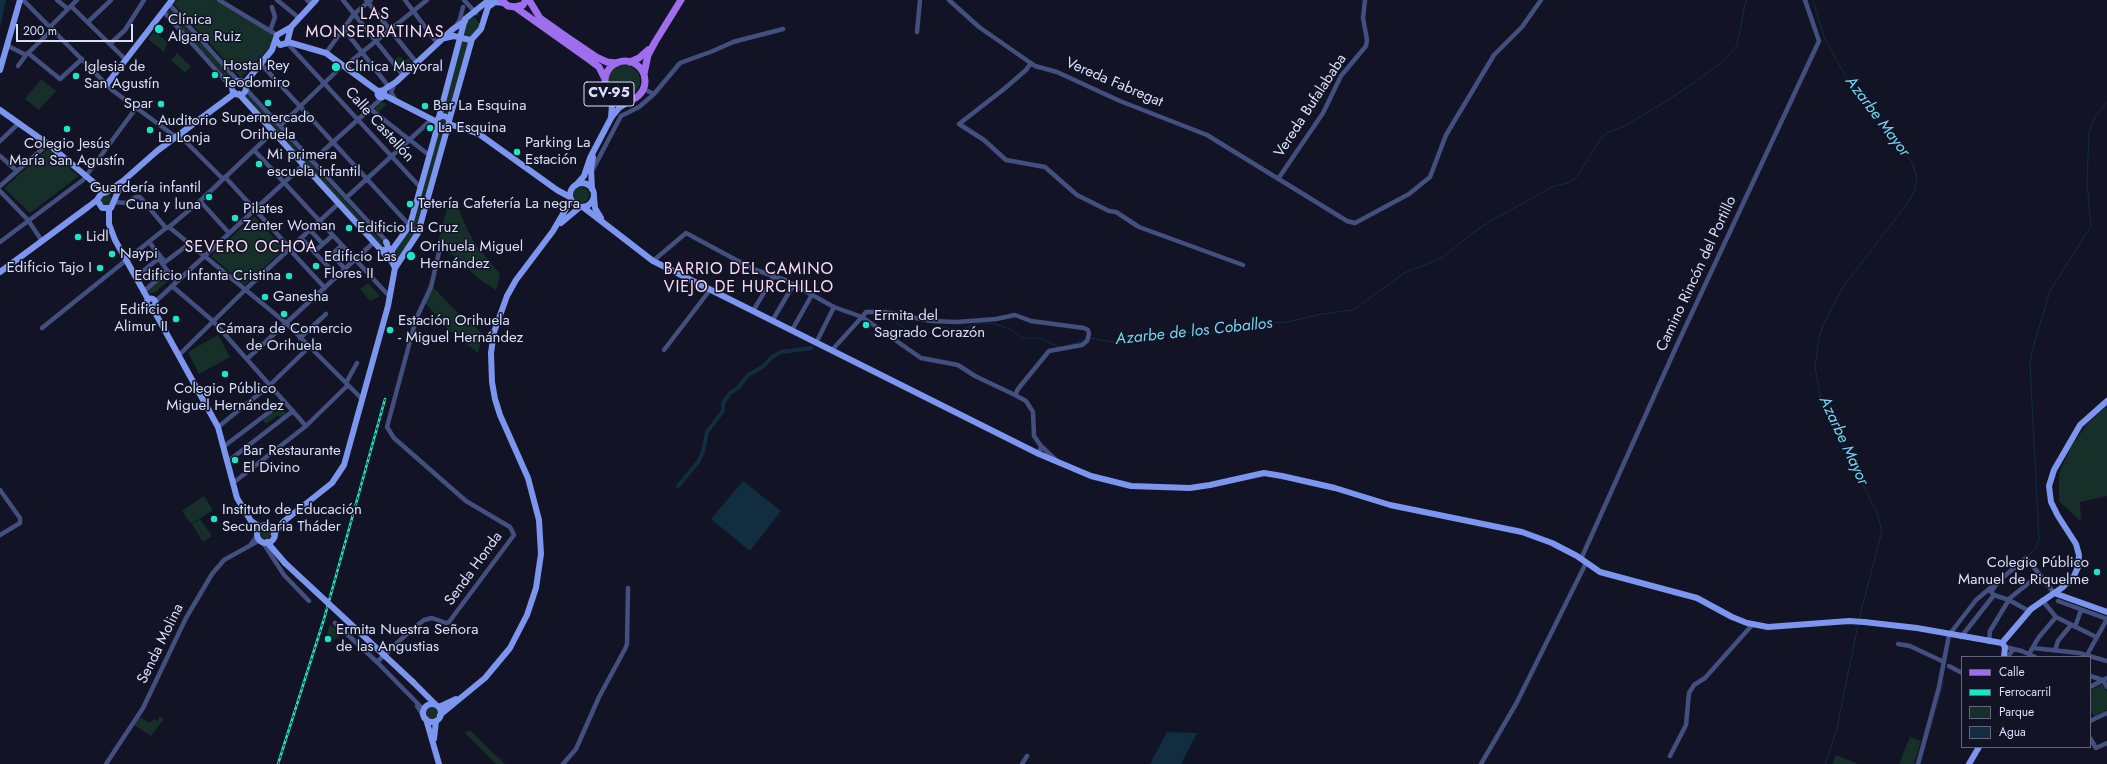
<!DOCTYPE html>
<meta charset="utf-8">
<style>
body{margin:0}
#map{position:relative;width:2107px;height:764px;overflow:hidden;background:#121425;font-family:Jost,sans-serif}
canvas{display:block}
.legend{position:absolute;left:1961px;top:656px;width:130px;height:92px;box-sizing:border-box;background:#121425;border:1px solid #62657b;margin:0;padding:5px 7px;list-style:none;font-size:12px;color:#dbdffb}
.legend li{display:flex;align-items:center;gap:8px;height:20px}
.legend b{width:20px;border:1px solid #62657b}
.scale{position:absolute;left:16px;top:24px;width:117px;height:18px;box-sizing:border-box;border:2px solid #dbdffb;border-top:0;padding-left:5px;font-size:12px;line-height:14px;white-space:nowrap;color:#dbdffb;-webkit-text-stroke:3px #121425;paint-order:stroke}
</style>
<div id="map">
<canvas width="2107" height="764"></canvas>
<ul class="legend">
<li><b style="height:5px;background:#9f6eef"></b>Calle</li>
<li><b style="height:5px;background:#1ce6c8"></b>Ferrocarril</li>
<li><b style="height:11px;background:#162f28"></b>Parque</li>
<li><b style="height:11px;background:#102e40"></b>Agua</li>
</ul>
<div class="scale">200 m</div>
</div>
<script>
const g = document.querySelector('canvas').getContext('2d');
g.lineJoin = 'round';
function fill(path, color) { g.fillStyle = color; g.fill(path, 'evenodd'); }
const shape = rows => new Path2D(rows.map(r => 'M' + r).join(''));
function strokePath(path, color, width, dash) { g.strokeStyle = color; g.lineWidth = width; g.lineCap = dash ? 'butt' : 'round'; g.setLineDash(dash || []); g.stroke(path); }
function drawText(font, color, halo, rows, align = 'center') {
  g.font = font + ' Jost,sans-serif'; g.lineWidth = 3; g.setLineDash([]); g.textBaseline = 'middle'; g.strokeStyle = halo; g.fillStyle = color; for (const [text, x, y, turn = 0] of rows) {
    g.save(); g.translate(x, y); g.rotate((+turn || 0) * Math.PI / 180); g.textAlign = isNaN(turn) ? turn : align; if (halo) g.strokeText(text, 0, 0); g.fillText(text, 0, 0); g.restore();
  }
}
fill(shape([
 [177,0,214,0,272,34,274,43,241,78,174,4],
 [170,9,233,79,230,81,195,44,167,12],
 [475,17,481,26,472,36,417,229,400,260,391,255,408,232,467,19],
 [154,31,167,42,164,52,148,39],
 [177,53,191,66,185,73,171,60],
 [399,56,405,60,408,58,411,61,401,69,394,60],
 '608 81a16 16 0 1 1 32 0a16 16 0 1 1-32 0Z',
 [41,79,56,91,39,110,25,99],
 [246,92,385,245,386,247,383,250,243,96],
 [382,102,387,104,379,112,374,109],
 [48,149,79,176,30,213,4,188],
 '573 195a8 8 0 1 1 16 0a8 8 0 1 1-16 0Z',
 '100.5 200a5.5 5.5 0 1 1 11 0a5.5 5.5 0 1 1-11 0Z',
 [450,197,456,203,468,231,475,244,500,274,496,290,479,279,438,242],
 [254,216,284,249,245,285,211,256],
 [167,273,171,278,156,292,149,294,148,290],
 [368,283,380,296,370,301,360,289],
 [429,283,459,314,460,313,483,334,478,353,449,330,424,302],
 [218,335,230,357,199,374,188,352],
 [2107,406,2107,496,2080,502,2081,522,2059,501,2059,473,2071,447,2087,424],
 [280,407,287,413,281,418,278,415,266,424,263,420],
 [204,496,213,510,191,524,182,511],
 [200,519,212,536,203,542,192,524],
 '261 534a5 5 0 1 1 10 0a5 5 0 1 1-10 0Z',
 [330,624,341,634,335,640,327,633],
 [2102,684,2107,692,2107,710,2095,716,2090,712,2090,691],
 '426.5 713a5.5 5.5 0 1 1 11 0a5.5 5.5 0 1 1-11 0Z',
 [160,716,164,719,151,736,134,725,140,717,150,723,154,719,157,721],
 [470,730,505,764,496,764,465,733],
 [1910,737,1921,741,1914,764,1899,764],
 [1836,755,1858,764,1832,764]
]), '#162f28');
fill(shape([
 [0,0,6,0,0,27],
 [258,51,260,54,242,73,240,70],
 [743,481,781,511,750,551,711,519],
 [1167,732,1197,733,1181,764,1150,764]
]), '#102e40');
strokePath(shape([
 [1813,0,1824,37,1847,79,1912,162,1917,177,1915,190,1906,205,1843,287,1823,325,1819,337,1815,367,1821,400,1877,513,1882,531,1859,619],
 [887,315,905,329,922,333,931,333,942,327,962,330,978,323,991,323,1010,329,1022,338,1039,338,1059,347],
 [1090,338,1119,343,1135,337,1152,337,1175,332,1217,333,1229,327,1287,322,1322,314,1353,310,1406,272,1442,258,1470,235,1489,222,1554,186,1568,183,1576,178,1601,138,1607,133,1625,126,1676,95,1724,61,1737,45,1746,0],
 [1068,345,1084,340],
 [2028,556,2036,548,2039,539,2030,363,2032,351,2050,291,2091,226,2087,184,2089,132,2095,117,2107,102],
 [1825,764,1837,728,1858,625],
 [1920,764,1944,681]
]), '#102e40', 1);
strokePath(shape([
 [678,486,698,462,703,452,707,432,723,411,723,403,730,393,738,388,748,375,764,366,772,357,781,352,811,348]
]), '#102e40', 4);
strokePath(shape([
 [23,0,112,90,176,137],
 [57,0,68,9,77,0],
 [219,0,277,35],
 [277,0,299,18],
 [307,0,312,4],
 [343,0,403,75],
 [366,0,416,62],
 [405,0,437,43],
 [464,0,476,13],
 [949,0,979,27,1035,66,1057,72,1120,101,1207,135,1347,221,1355,223,1409,194,1430,177,1446,135,1494,55,1522,27,1541,0],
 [169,4,238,81],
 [71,6,126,60],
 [163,11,232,88],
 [88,22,111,0],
 [456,26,460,19,463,7],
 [50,27,68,9],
 [343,28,389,87],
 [270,31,275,17,272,7],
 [917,32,920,0],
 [287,43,420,187],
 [110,44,125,30,144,0],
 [8,46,26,55],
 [28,53,60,79,82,59],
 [326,53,354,14,371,0],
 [1031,63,1026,70,1004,89,959,124,984,140,1006,160,1045,167,1077,195,1109,211,1116,212,1139,227,1243,265],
 [261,64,413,229,417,235],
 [18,66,26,55,53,29],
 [345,66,427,0],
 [245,88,388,243],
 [643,89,654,94],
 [395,99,391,92,395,83],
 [369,108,429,155],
 [280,126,343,65],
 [181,137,223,179],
 [0,141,19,123],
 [254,150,390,297],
 [0,156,17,171],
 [312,161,382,98],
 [592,171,621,116,639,107,654,94,680,63,713,51,733,42,783,29],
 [225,177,290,248],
 [1278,179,1323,113,1341,76,1366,46,1367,40,1363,18,1365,0],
 [0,186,48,144],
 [0,191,28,220,42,241],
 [346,198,432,119],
 [200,201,229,233],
 [114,202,126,203,136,197,140,197,166,228,169,227,286,323,362,399],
 [169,227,200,201,273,132],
 [310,230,323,244],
 [301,238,337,276],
 [0,242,83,180,136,108],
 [149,242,165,262,189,244],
 [289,249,325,288],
 [314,252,332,236],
 [332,254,345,269],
 [159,259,174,280],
 [653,261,686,233,753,269,785,280,834,307,862,317,921,358,958,365,975,376,1015,395,1018,389,1049,351,1082,345,1087,341,1089,334,1088,330,1084,328,1031,321,1015,315,996,319,957,322,931,321,885,312,866,312,862,317,832,350],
 [324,262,341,246],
 [135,277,161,257],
 [172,286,213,321,306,426],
 [143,292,167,271],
 [155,302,303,165],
 [753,311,774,276],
 [772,321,794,284],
 [42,328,166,228],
 [792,330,813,293],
 [300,338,326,314],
 [816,343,834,307],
 [664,350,710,290],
 [179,355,245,290,338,204],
 [247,359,373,243],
 [346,383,357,363],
 [1015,395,1026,401,1033,412,1034,436,1041,446,1039,454],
 [218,427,270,385,309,347],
 [1041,446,1057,461],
 [223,447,284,401],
 [227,462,293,411],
 [233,483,306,426,348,385],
 [0,490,20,518,20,523,0,535],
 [262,541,284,575,309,601],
 [251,544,257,536],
 [1581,559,1677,345,1819,41,1805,0],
 [2023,563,2029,561,2054,593],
 [1996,585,1991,592,1994,595,2009,600,2029,611],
 [2042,600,2056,617,2096,637],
 [2058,601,2107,619],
 [335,623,377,662,424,710],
 [2075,627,2081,610],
 [1961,637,1994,595],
 [1989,642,1990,631,2010,598,2040,574],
 [1898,644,1910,646,1944,662],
 [2005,647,2022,651,2035,657],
 [2033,648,2079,653,2107,661],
 [2055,650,2058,641,2071,625],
 [2029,654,2039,637,2056,617],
 [2087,655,2107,619],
 [2008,657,2013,649],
 [377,662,411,630,424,620,432,618,446,623,449,622,514,535,510,527,466,501,394,438,387,427,416,319,431,287,440,248],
 [1949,666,1962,673],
 [2090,676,2103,680],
 [2103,680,2107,687],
 [2090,687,2107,678],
 [417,706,424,717],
 [2090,721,2107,713],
 [2090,738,2096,748,2107,743],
 [1670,756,1686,725,1689,693,1694,685,1705,678,1753,624],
 [106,764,143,708,186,618,212,574,224,560,260,540],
 [563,764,576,749,599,697,625,649,627,644,628,588],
 [1022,764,1027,756],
 [1481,764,1516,704,1586,563],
 [1918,764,1939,687,1949,635,1976,600,2026,558]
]), '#424f7f', 4.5);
strokePath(shape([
 [445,38,454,36,470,40,472,39],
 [276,40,280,45,287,43,291,27],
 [288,42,326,53,379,92],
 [0,70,20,0],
 '232 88a7 7 0 1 1 14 0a7 7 0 1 1-14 0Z',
 [107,84,172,0],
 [244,84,272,50,277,35,291,27,316,0],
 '377.5 94a3.5 3.5 0 1 1 7 0a3.5 3.5 0 1 1-7 0Z',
 [382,91,396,82,453,29,465,21],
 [239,94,392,262,395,268],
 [609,94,612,105,611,118],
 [384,95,437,122],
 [0,110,48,144,105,192],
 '437 122a6 6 0 1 1 12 0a6 6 0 1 1-12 0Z',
 [439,117,465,19,489,0],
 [449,121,472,39,481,29,488,7,495,2,504,3],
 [449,124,479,134,557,190,570,197],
 '570 195a12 12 0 1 1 24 0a12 12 0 1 1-24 0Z',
 [576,185,584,176,590,158,611,118,619,108,631,100],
 [592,189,591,169,593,157],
 [594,197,595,208,601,218],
 [97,200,102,208,111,208,122,182],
 [583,207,653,261,1039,454,1091,476,1131,486,1190,488,1210,485,1264,473,1282,476,1335,488,1390,505,1522,532,1552,543,1577,556,1600,572,1697,598,1732,617,1747,623,1768,627,1849,621,1864,622,1917,628,2002,643],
 [109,209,109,224,115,240,148,299],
 [561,223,580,207],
 [380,250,386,250,388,247,386,242],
 [392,262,392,250,410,225,438,125],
 [0,272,88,207,97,200,101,194,107,192,123,181,157,151,235,93],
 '146.5 303a4.5 4.5 0 1 1 9 0a4.5 4.5 0 1 1-9 0Z',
 [152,307,218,427,237,498,251,521,260,527],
 '257 534a9 9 0 1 1 18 0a9 9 0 1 1-18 0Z',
 [274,534,283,522,332,483,344,465,388,306,395,268,418,233,448,126],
 [267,542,285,563],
 [2054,593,2107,612],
 [2002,643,2031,609,2063,587,2074,576,2078,567,2079,555,2076,544,2058,516,2051,502,2049,486,2054,470,2080,425,2107,401],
 [2002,643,2005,647,2004,657],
 [413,682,436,705],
 '423 713a9 9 0 1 1 18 0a9 9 0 1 1-18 0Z',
 [439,707,456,699],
 [440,715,485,678,510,648,527,615,536,588,541,554,539,520,528,478,500,415,495,399,492,382,491,353,494,332,507,296,516,280,553,231,571,200],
 [426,719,439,764],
 [434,739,436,721],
 [1969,764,1979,747]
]), '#7c96f0', 6);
strokePath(shape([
 [501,0,508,6,515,7,523,5,526,0],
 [529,0,540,18,564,35,596,57,607,62,617,63],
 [515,7,591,61,599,67,605,79],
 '605 81a20 20 0 1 1 40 0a20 20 0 1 1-40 0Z',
 [630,62,639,58,648,50],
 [644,74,648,55,655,42,681,0]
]), '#9f6eef', 7);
const rail = shape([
 [278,764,324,619,385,399]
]);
strokePath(rail, '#1ce6c8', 2.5);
strokePath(rail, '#121425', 1, [3]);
strokePath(shape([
 [285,563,413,682]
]), '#7c96f0', 6);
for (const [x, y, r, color] of [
 [159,29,5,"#1ce6c8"],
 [336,67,5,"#1ce6c8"],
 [215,75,4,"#1ce6c8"],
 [76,76,4,"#1ce6c8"],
 [268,103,4,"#1ce6c8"],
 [161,104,4,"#1ce6c8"],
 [425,106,4,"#1ce6c8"],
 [430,128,4,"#1ce6c8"],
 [67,129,4,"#1ce6c8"],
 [150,130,4,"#1ce6c8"],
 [517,152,4,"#1ce6c8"],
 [259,164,4,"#1ce6c8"],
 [209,197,4,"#1ce6c8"],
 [410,204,4,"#1ce6c8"],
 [235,218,4,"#1ce6c8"],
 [349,228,4,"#1ce6c8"],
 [78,237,4,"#1ce6c8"],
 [112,254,4,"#1ce6c8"],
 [411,256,5,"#1ce6c8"],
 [316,266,4,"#1ce6c8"],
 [100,268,4,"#1ce6c8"],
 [289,276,4,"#1ce6c8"],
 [265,297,4,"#1ce6c8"],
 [284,314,4,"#1ce6c8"],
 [176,319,4,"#1ce6c8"],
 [866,325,4,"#1ce6c8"],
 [390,330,4,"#1ce6c8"],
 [225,374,4,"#1ce6c8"],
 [235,460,4,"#1ce6c8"],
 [214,519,4,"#1ce6c8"],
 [2097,572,4,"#1ce6c8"],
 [328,639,4,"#1ce6c8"]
]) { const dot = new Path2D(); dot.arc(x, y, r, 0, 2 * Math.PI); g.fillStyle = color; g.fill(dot); strokePath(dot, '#121425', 1.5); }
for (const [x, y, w] of [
 [609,94,50]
]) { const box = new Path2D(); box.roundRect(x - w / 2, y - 12, w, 24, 3); g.fillStyle = '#121425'; g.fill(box); strokePath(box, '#dbdffb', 1); }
drawText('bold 14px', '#dbdffb', null, [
 ["CV-95",609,94]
]);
drawText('15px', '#dbdffb', '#121425', [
 ["Clínica",168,20],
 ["Algara Ruiz",168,37],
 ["Hostal Rey",223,66],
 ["Teodomiro",223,83],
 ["Iglesia de",84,67],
 ["San Agustín",84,84],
 ["Clínica Mayoral",345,67],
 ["Spar",153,104,"right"],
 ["Bar La Esquina",433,106],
 ["Supermercado",268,118,"center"],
 ["Orihuela",268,135,"center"],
 ["Auditorio",158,121],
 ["La Lonja",158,138],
 ["La Esquina",438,128],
 ["Parking La",525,143],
 ["Estación",525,160],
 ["Colegio Jesús",67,144,"center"],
 ["María San Agustín",67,161,"center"],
 ["Mi primera",267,155],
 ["escuela infantil",267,172],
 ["Guardería infantil",201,188,"right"],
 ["Cuna y luna",201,205,"right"],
 ["Tetería Cafetería La negra",418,204],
 ["Pilates",243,209],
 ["Zenter Woman",243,226],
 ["Edificio La Cruz",357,228],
 ["Lidl",86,237],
 ["Orihuela Miguel",420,247],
 ["Hernández",420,264],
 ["Naypi",120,254],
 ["Edificio Las",324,257],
 ["Flores II",324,274],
 ["Edificio Tajo I",92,268,"right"],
 ["Edificio Infanta Cristina",281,276,"right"],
 ["Ganesha",273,297],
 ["Edificio",168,310,"right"],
 ["Alimur II",168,327,"right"],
 ["Ermita del",874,316],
 ["Sagrado Corazón",874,333],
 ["Estación Orihuela",398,321],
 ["- Miguel Hernández",398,338],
 ["Cámara de Comercio",284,329,"center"],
 ["de Orihuela",284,346,"center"],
 ["Colegio Público",225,389,"center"],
 ["Miguel Hernández",225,406,"center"],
 ["Bar Restaurante",243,451],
 ["El Divino",243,468],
 ["Instituto de Educación",222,510],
 ["Secundaria Tháder",222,527],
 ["Colegio Público",2089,563,"right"],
 ["Manuel de Riquelme",2089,580,"right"],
 ["Ermita Nuestra Señora",336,630],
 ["de las Angustias",336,647]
], 'left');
drawText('15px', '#dbdffb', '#121425', [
 ["Vereda Fabregat",1114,83,23],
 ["Vereda Bufalababa",1311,106,-57],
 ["Calle Castellón",379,125,48],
 ["Camino Rincón del Portillo",1697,274,-65],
 ["Senda Honda",474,569,-54],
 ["Senda Molina",161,644,-64]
]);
g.letterSpacing = '1px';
drawText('16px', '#fbdcf8', '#121425', [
 ["LAS",375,15],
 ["MONSERRATINAS",375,33],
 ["SEVERO OCHOA",251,248],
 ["BARRIO DEL CAMINO",749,270],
 ["VIEJO DE HURCHILLO",749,288]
]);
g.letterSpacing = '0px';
drawText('italic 16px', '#74d5f0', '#121425', [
 ["Azarbe Mayor",1877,117,53],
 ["Azarbe de los Coballos",1194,332,-6],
 ["Azarbe Mayor",1843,441,65]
]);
</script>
